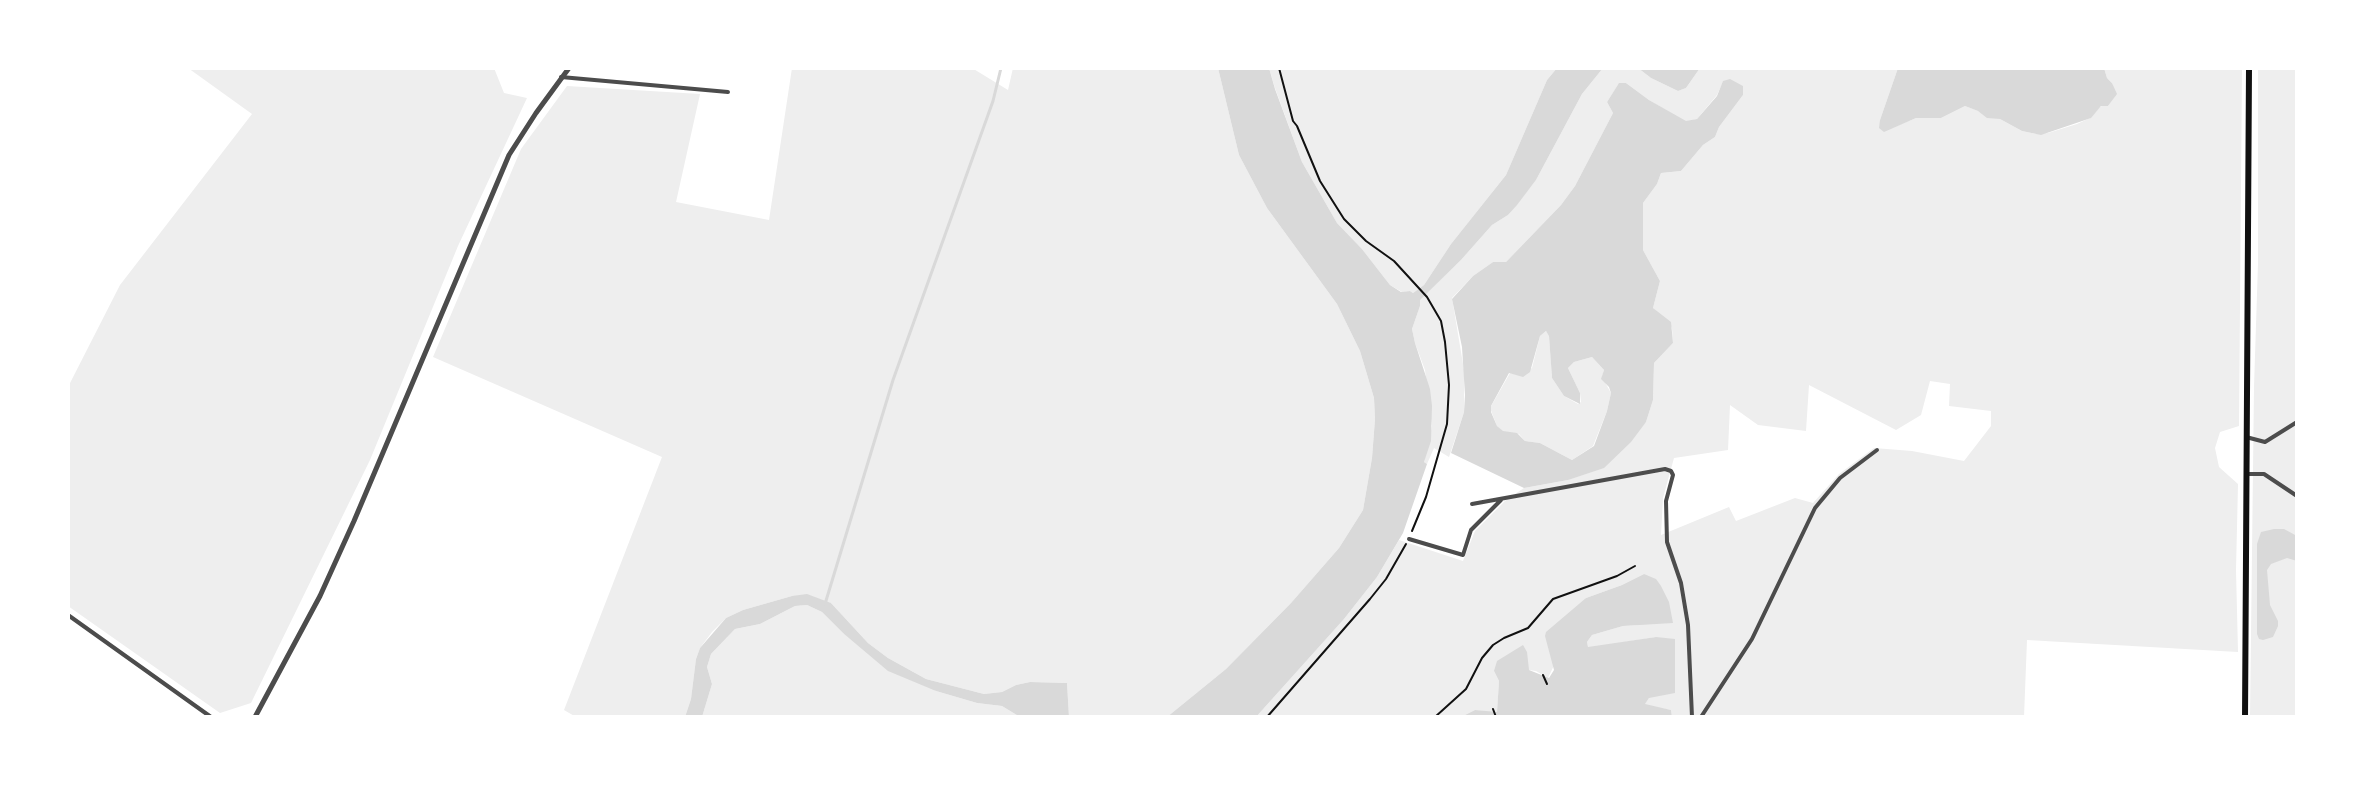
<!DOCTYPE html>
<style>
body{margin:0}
#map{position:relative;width:2365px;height:785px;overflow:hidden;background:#fff;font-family:Figtree,sans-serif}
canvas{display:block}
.frame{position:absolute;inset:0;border:70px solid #fff;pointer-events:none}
</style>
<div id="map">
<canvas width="2365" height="785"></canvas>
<div class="frame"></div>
</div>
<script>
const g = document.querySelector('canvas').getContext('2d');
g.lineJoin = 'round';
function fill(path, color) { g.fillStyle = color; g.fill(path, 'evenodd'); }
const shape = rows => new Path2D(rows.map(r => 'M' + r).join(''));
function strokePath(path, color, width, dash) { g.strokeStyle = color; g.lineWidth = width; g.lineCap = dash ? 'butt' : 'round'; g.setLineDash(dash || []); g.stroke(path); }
fill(shape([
 [188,68,494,68,504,93,527,98,458,246,370,460,251,703,220,713,68,606,68,387,120,285,252,114],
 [792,68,972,68,1008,90,1013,68,1218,68,1239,155,1267,208,1337,304,1360,351,1374,398,1375,419,1372,458,1363,510,1339,548,1291,603,1226,669,1167,717,1069,717,1067,683,1030,682,1016,685,1002,692,984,694,926,679,888,658,868,643,831,603,792,596,743,610,726,618,712,632,700,648,696,659,691,699,685,717,576,717,564,710,662,457,433,357,521,149,567,86,700,94,676,202,769,220],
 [1269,68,1557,68,1547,80,1506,175,1451,244,1424,285,1413,293,1410,291,1402,292,1390,285,1362,249,1337,223,1302,162,1275,88],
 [1603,68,1638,68,1651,78,1678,91,1686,88,1700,68,1898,68,1880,120,1884,131,1916,118,1941,118,1965,106,2000,119,2022,131,2036,134,2048,133,2077,124,2090,118,2099,108,2103,105,2108,106,2115,96,2112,83,2107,78,2104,68,2242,68,2239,426,2220,432,2215,448,2219,467,2238,484,2236,570,2238,652,2027,640,2024,717,1672,717,1671,710,1644,705,1649,698,1656,637,1588,648,1587,642,1592,635,1623,626,1639,625,1644,574,1622,585,1586,598,1548,678,1536,671,1529,670,1494,671,1499,681,1497,713,1475,710,1461,717,1256,717,1344,619,1377,577,1399,540,1463,561,1475,531,1506,500,1524,488,1568,480,1646,422,1653,400,1654,363,1673,343,1672,328,1653,308,1660,281,1643,250,1643,203,1657,184,1661,173,1681,171,1703,145,1715,137,1719,127,1743,95,1743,86,1723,82,1717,95,1697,119,1686,122,1649,100,1626,83,1618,85,1607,102,1613,113,1575,186,1561,205,1506,262,1493,262,1473,276,1452,298,1464,370,1464,412,1449,457,1434,448,1427,464,1424,462,1432,426,1425,370,1415,343,1412,329,1420,306,1419,300,1461,260,1492,225,1508,215,1536,180,1582,94],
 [1930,381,1950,384,1949,406,1991,411,1991,426,1964,461,1912,451,1874,448,1839,474,1813,503,1795,498,1736,521,1729,507,1661,535,1663,498,1674,458,1728,450,1730,405,1758,425,1806,431,1809,385,1896,430,1921,415],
 [2258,68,2297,68,2297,717,2250,717,2254,387,2258,263],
 [1546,331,1549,335,1552,378,1564,396,1578,404,1581,402,1580,393,1568,368,1574,362,1592,357,1604,370,1602,377,1611,393,1607,411,1593,446,1572,460,1540,443,1525,441,1519,434,1503,432,1497,426,1490,408,1510,373,1518,375,1532,368,1540,336],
 [807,605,822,612,843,633,936,691,977,703,1002,706,1020,717,702,717,712,684,707,667,711,654,735,629,760,624,795,606]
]), '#eee');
fill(shape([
 [1218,68,1269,68,1275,89,1302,162,1337,223,1362,249,1390,285,1401,292,1410,291,1413,293,1424,285,1451,244,1506,175,1547,80,1557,68,1603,68,1582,94,1536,180,1517,205,1508,215,1492,225,1461,260,1420,300,1420,306,1412,329,1415,343,1430,389,1432,406,1431,441,1424,462,1427,464,1403,533,1377,577,1344,619,1256,717,1167,717,1226,669,1291,603,1339,548,1363,510,1372,458,1375,419,1374,398,1360,351,1337,304,1267,208,1239,155],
 [1638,68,1700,68,1686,88,1678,91,1651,78],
 [1898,68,2104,68,2107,78,2112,83,2117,94,2108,106,2101,106,2091,118,2041,135,2022,131,2000,119,1987,118,1978,111,1965,106,1941,118,1916,118,1884,132,1879,128,1880,120],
 [1730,79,1743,86,1743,95,1719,127,1715,137,1703,145,1681,171,1661,173,1657,184,1643,203,1643,250,1660,281,1653,308,1671,322,1673,343,1654,363,1653,400,1646,422,1631,442,1604,468,1568,480,1524,488,1451,453,1464,412,1465,395,1462,347,1452,299,1473,276,1493,262,1506,262,1561,205,1575,186,1613,113,1607,102,1619,83,1626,83,1649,100,1686,121,1697,119,1717,96,1723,81],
 [1546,331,1549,336,1552,378,1564,396,1580,404,1580,393,1568,368,1574,362,1592,357,1604,370,1601,379,1609,387,1611,393,1607,411,1594,446,1572,460,1540,443,1525,441,1517,433,1503,431,1497,426,1491,412,1491,406,1509,373,1523,377,1530,372,1540,336],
 [2274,529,2284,529,2297,536,2297,561,2287,558,2271,564,2267,570,2270,605,2278,621,2278,626,2273,637,2263,640,2259,639,2257,634,2257,544,2261,532],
 [1644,574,1656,579,1661,586,1669,602,1673,623,1623,626,1592,635,1587,642,1588,647,1656,637,1675,639,1675,693,1649,698,1645,704,1671,710,1672,717,1461,717,1475,710,1497,712,1499,681,1494,671,1497,661,1523,645,1527,652,1529,670,1549,678,1554,670,1545,636,1546,632,1586,598,1622,585],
 [807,594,831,603,868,643,888,658,926,679,984,694,1002,692,1016,685,1030,682,1067,683,1069,717,1020,717,1002,706,977,703,936,691,888,671,843,633,822,612,807,605,795,606,760,624,735,629,711,654,707,667,712,684,702,717,685,717,691,699,696,659,700,648,726,618,743,610,792,596]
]), '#d9d9d9');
strokePath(shape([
 [825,604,893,380,993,101,1001,68]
]), '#d9d9d9', 3);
strokePath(shape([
 [1279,68,1293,121,1297,126,1320,181,1344,219,1366,241,1394,261,1427,297,1441,321,1445,342,1449,385,1447,424,1426,497,1412,531],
 [1543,675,1547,684],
 [1493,709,1496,717],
 [1267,717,1370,599,1386,579,1406,544],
 [1435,717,1466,689,1482,658,1493,645,1504,638,1528,628,1553,599,1617,576,1635,566]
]), '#111', 2);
strokePath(shape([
 [561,77,728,92],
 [2246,437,2265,442,2297,422],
 [2247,474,2264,474,2297,496],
 [1472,504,1665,469,1671,471,1673,475,1666,501,1667,542,1681,583,1688,625,1692,717],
 [1409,539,1463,555,1471,530,1501,500],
 [68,615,211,717],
 [1701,717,1752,639,1815,508,1840,478,1877,450]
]), '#4c4c4c', 4);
strokePath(shape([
 [255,717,320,596,354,521,509,155,536,113,569,68]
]), '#4c4c4c', 5);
strokePath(shape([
 [2245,717,2249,68]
]), '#111', 6);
</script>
